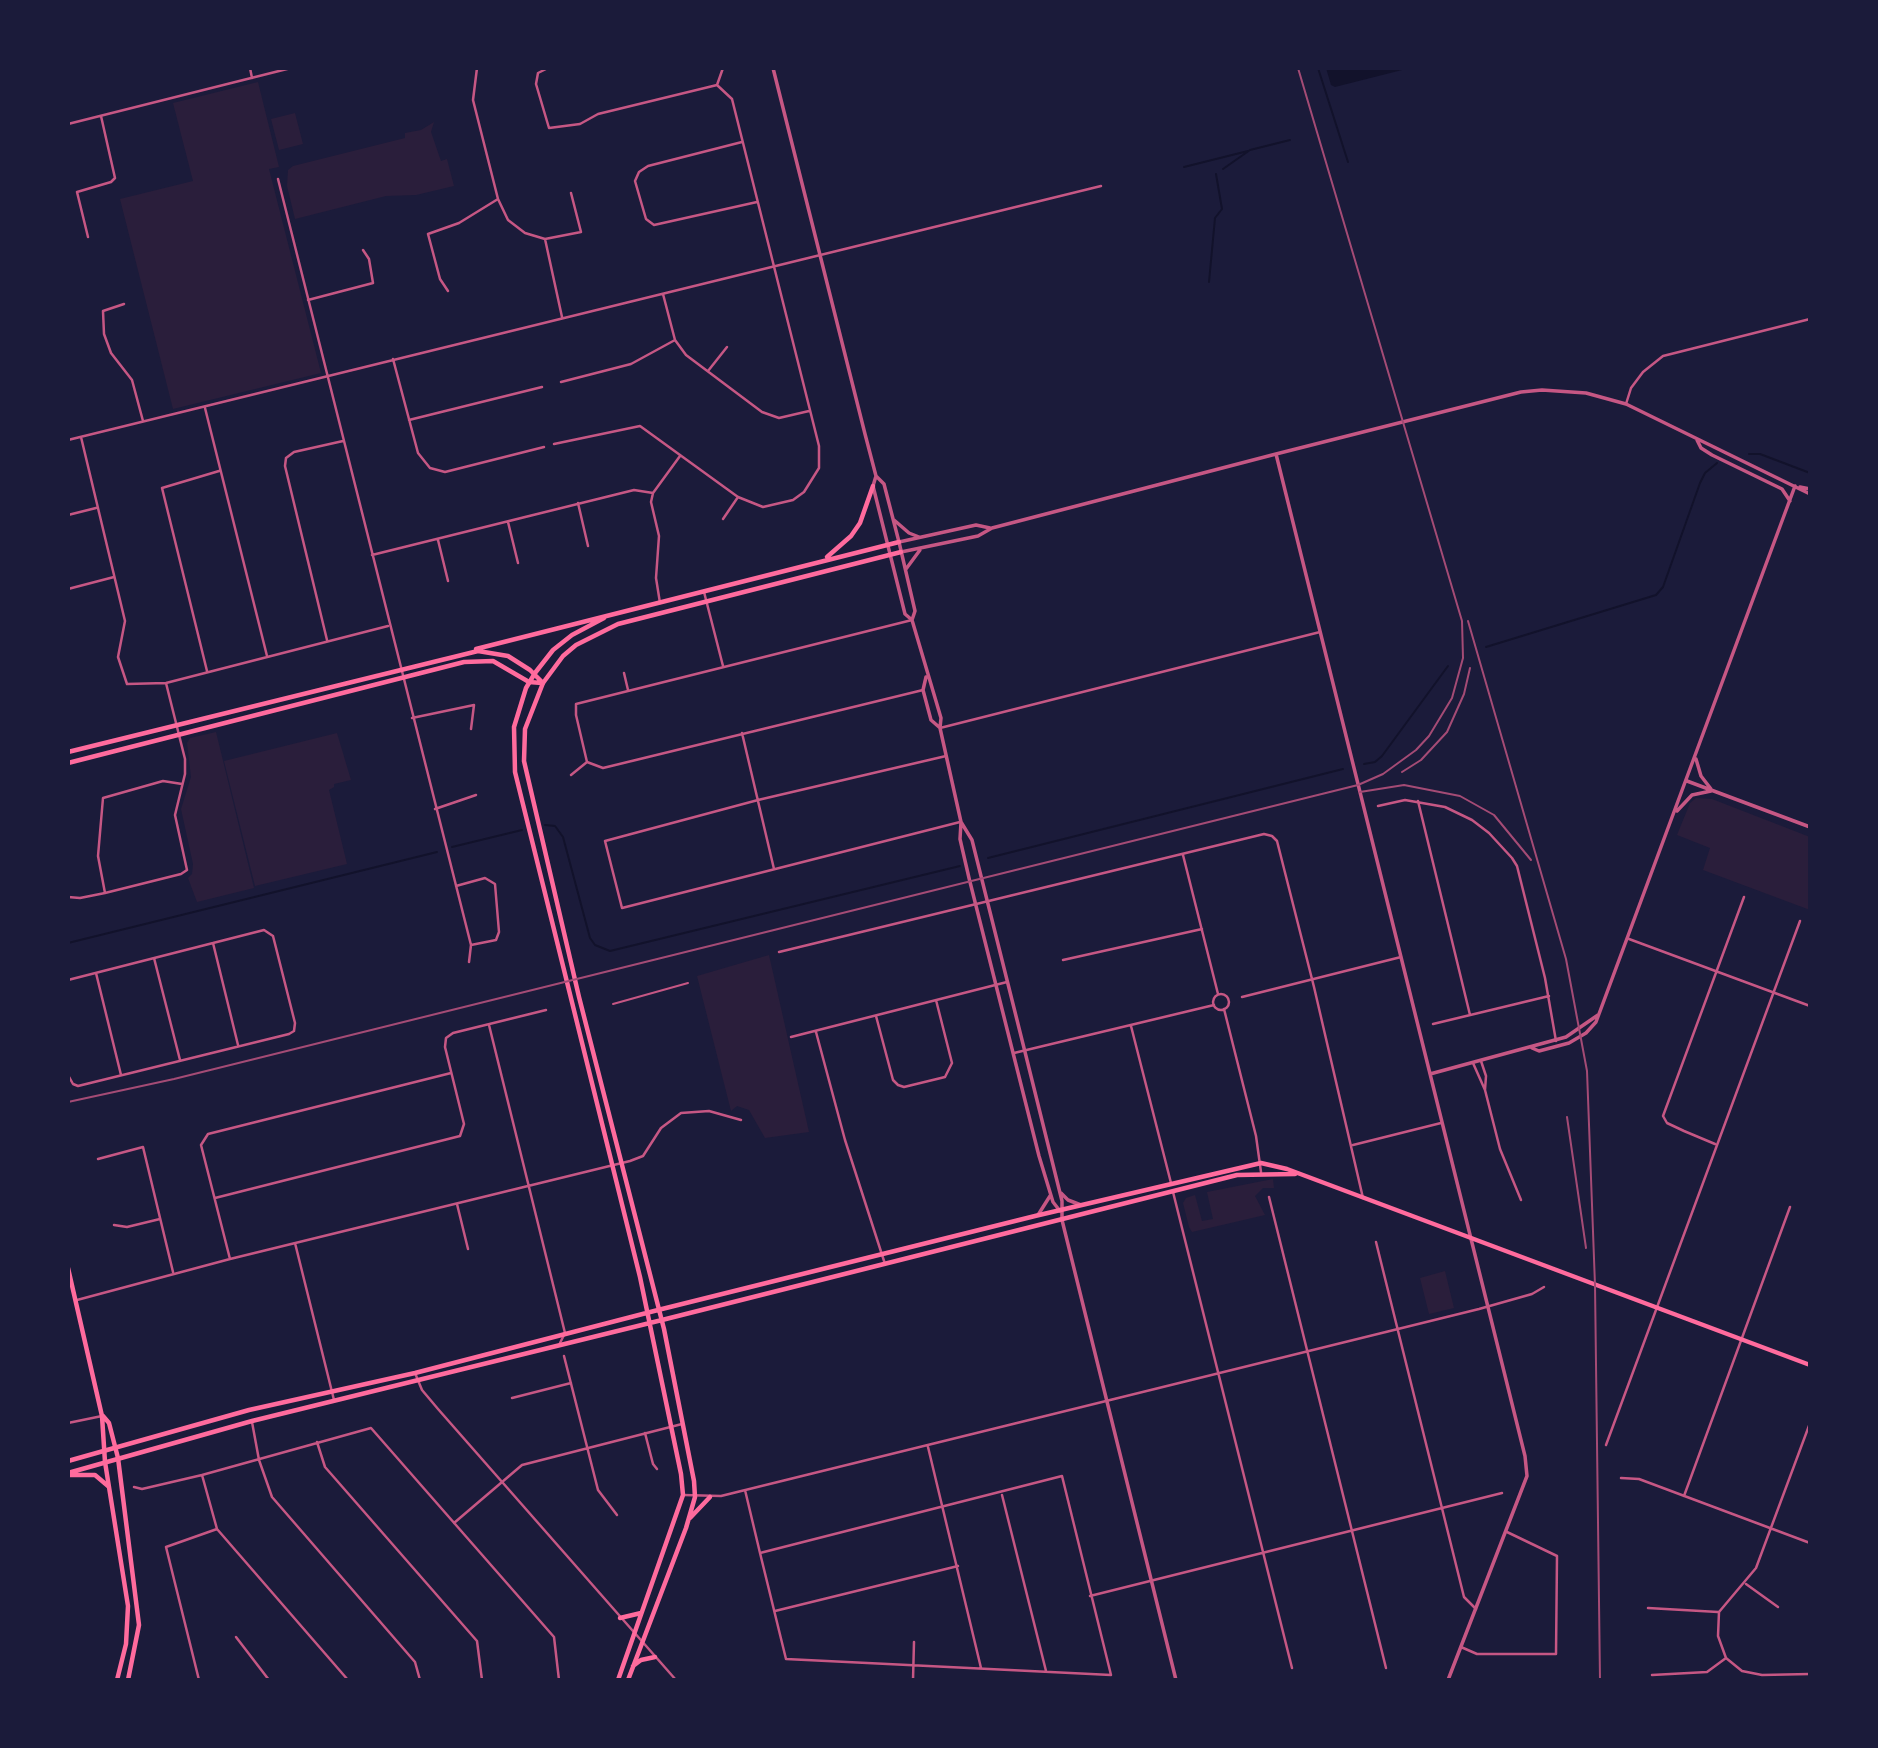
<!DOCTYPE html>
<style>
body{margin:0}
#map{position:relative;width:1878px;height:1748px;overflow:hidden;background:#1b1b3a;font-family:Jost,sans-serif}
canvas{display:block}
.frame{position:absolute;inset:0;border:70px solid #1b1b3a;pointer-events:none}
</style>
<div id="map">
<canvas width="1878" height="1748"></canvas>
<div class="frame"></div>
</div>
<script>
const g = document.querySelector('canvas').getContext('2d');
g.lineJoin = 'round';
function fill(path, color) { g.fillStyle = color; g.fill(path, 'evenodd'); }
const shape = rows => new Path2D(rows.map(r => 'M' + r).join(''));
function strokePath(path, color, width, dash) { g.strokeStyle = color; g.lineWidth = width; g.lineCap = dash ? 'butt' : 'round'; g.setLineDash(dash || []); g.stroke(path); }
fill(shape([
 [258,82,279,167,269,169,321,373,173,409,120,199,193,181,173,103],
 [295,113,303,144,279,150,271,119],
 [434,122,431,132,441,161,447,159,454,186,416,195,386,196,295,219,287,186,288,170,293,166,405,138,405,133,421,130],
 [216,732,254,888,197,902,188,878,192,874,193,864,181,809,191,777,187,743,190,738],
 [337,733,351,780,334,784,334,787,329,790,347,864,255,886,224,761],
 [1696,798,1712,799,1810,837,1810,910,1703,870,1710,848,1677,835,1690,803],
 [769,955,809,1132,765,1138,749,1110,737,1106,731,1111,697,976],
 [1273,1179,1274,1188,1263,1188,1255,1196,1265,1215,1192,1232,1189,1227,1183,1203,1186,1198,1195,1195,1202,1221,1213,1219,1207,1192],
 [1445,1271,1454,1308,1429,1314,1420,1278]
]), '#2a1e3b');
fill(shape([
 [1326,68,1410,68,1335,87,1331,85]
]), '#12122b');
strokePath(shape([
 [1318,68,1348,162],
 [1184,167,1248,151],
 [1223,169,1250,150,1290,140],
 [1209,282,1215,218,1222,209,1216,174],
 [1749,454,1760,454,1810,473],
 [1486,647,1656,595,1663,587,1700,483,1705,473,1717,463],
 [1364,764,1375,762,1382,756,1448,666],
 [545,825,555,826,563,837,590,938,595,945,610,951,960,866],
 [452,847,522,830],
 [988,858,1343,769],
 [68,943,437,852]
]), '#12122b', 2);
strokePath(shape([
 [613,1004,688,983]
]), '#c65784', 2);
strokePath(shape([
 [250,68,252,78],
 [477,68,473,100,498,199,508,220,525,233,545,239,562,317],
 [548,68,538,73,536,84,549,128,580,124,598,114,717,85],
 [68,124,291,68],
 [742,142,648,166,639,172,635,181,646,219,654,225,757,202],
 [278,179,471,945,469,962],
 [88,237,77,192,111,182,115,178,101,116],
 [545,239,581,232,571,193],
 [448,291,440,279,428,234,459,223,498,199],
 [663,294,675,340,686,355,762,412,779,418,809,411],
 [308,300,373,283,369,259,363,250],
 [124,304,103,311,104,334,111,353,132,380,143,421],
 [393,359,418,453,430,468,445,472,544,447],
 [708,371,727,347],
 [561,382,631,364,675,340],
 [1626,404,1631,388,1643,372,1663,356,1810,319],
 [205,408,267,656],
 [409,420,542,387],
 [81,437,125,621,118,657,127,684,166,683,388,626],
 [68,440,1101,186],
 [554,444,640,426,738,497,763,507,793,500,804,492,819,468,819,446,732,99,717,85,723,68],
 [578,503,588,546],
 [68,515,96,508],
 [723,519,738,497],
 [508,522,518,563],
 [438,540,448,581],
 [372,555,634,490,653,493],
 [68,589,114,577],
 [704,592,723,666],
 [660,603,656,578,659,536,651,502,653,493,680,456],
 [327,640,285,466,286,458,294,452,343,441],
 [207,671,162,488,219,471],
 [624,673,628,690],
 [412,718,474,705,471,729],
 [940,728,1320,632],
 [742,733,774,869],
 [946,756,758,800,605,841,622,908,960,822],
 [587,762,576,715,576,704,912,620],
 [587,762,603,768,923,690],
 [571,775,587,762],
 [1418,801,1470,1015],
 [1378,806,1405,800,1445,807,1472,820,1489,833,1512,858,1517,866,1545,978,1556,1041],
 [435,809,476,795],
 [1183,855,1218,994],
 [456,886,485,878,495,884,499,932,496,940,471,945],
 [105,893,98,856,103,798,163,781,182,784],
 [68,897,80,898,105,893,181,874,187,870,175,815,185,774,185,759,166,683],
 [1629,939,1810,1006],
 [213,943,238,1045],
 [779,952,1264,834,1272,836,1277,841,1314,987,1363,1198],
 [154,958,180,1060],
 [1063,960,1202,929],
 [96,973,121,1075],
 [68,980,264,930,273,936,295,1023,294,1031,289,1034,78,1086,73,1084,68,1075],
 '1213 1002a8 8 0 1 1 16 0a8 8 0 1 1-16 0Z',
 [1242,997,1401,957],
 [1224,1009,1256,1136,1261,1172],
 [876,1016,893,1080,898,1085,904,1087,945,1077,952,1063,936,1000],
 [1433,1024,1549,996],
 [489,1025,565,1333,560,1343],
 [1131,1026,1171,1183],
 [816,1032,845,1140,885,1264],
 [791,1037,1007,982],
 [1014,1053,1214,1005],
 [1481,1061,1486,1076,1485,1090],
 [1473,1063,1485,1090,1500,1149,1521,1200],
 [1715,1144,1684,1131,1667,1123,1663,1116,1744,897],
 [1353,1145,1441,1123],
 [98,1159,143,1147,173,1272],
 [1173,1192,1292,1668],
 [1269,1197,1386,1668],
 [215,1198,460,1136,464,1124,445,1047,446,1038,453,1033,546,1010],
 [457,1204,468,1249],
 [114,1225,127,1227,160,1219],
 [1376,1242,1464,1597,1476,1609],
 [295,1243,334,1400],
 [230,1259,201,1145,208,1134,451,1073],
 [77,1300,230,1259,630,1161,643,1156,661,1128,681,1113,709,1111,741,1120],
 [564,1356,598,1490,617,1515],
 [415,1373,422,1390,438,1409,676,1680],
 [512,1398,571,1383],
 [252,1422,259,1460,272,1497,415,1662,420,1680],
 [68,1423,102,1416],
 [645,1433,653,1464,657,1469],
 [317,1442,325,1467,477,1641,482,1680],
 [1606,1445,1800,921],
 [928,1447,981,1668],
 [202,1475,217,1529,348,1680],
 [1621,1478,1639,1479,1810,1543],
 [134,1487,142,1489,202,1475,371,1428,554,1637,559,1680],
 [745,1490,760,1553,786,1659,1111,1675,1062,1476,760,1553],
 [683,1495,721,1496,1479,1309,1532,1294,1544,1287],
 [1002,1495,1046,1671],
 [1684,1496,1790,1207],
 [454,1523,522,1465,682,1424],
 [1746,1584,1778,1607],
 [1090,1596,1502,1493],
 [1648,1608,1718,1612],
 [775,1611,958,1566],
 [236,1637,269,1680],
 [1461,1647,1477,1654,1556,1654,1557,1556,1507,1532],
 [1726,1658,1718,1636,1719,1612,1756,1568,1810,1423],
 [1726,1658,1742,1671,1762,1675,1810,1674],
 [1652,1675,1707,1672,1726,1658],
 [199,1680,166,1547,217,1529],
 [913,1680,914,1642]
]), '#c65784', 2.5);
strokePath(shape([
 [773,68,865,434,876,476,884,484,899,542,915,611,912,620,941,718,940,728,961,822,960,839,969,878,1039,1156,1053,1202,1060,1211],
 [1697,440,1701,448,1712,455,1782,489,1790,501],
 [1276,454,1525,1456,1527,1476,1448,1680],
 [876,476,873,486,905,614,912,620],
 [1800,487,1810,489],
 [894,520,909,533,919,537],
 [899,542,976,525,990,528],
 [901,552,978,536,992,528,1276,454,1521,392,1542,390,1586,393,1626,404,1810,494],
 [906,569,920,550],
 [926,677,923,690,931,720,939,727],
 [1696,759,1701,776,1711,789],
 [1687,781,1810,827],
 [1677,811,1692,795,1711,791],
 [961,822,972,840,1025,1052,1062,1201,1062,1220,1176,1680],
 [1532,1048,1539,1051,1569,1043,1586,1033,1596,1022,1795,486],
 [1430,1074,1566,1037,1598,1015],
 [1061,1193,1068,1200,1081,1205],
 [1038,1215,1050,1196]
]), '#c65784', 3.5);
strokePath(shape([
 [827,557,851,536,860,523,873,486],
 [476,649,899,542],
 [535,673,553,650,572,635,604,618],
 [543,683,563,656,576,645,618,624,901,552],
 [68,752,478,651,508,656,530,670,543,683],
 [68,763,464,662,493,661,529,682,542,683],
 [68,1268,102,1416,105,1462,128,1606,126,1644,117,1680],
 [658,1310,1035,1216,1261,1163,1287,1169,1810,1365],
 [662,1320,1237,1175,1295,1174],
 [103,1416,109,1423,118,1458,139,1625,128,1680]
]), '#ff6b9d', 4.5);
strokePath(shape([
 [535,673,526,688,514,727,515,772,640,1277,681,1474,683,1495,618,1680],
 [543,683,525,729,524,761,579,997,664,1329,694,1481,695,1497,686,1528,628,1680],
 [68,1461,249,1410,415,1373,658,1310],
 [68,1473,252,1421,662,1320],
 [68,1475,95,1475,108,1486],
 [690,1518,710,1497],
 [620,1618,641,1613],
 [633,1666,641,1660,655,1657]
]), '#ff6b9d', 4.5);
strokePath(shape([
 [1468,621,1566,959,1587,1071,1595,1285,1600,1680],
 [1402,772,1421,760,1447,732,1464,694,1470,668],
 [1360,792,1404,785,1460,796,1494,815,1531,860],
 [68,1102,174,1079,1358,785,1383,774,1416,750,1429,736,1452,698,1463,658,1462,621,1298,68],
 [1567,1117,1586,1248]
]), '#a44b75', 2);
</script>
